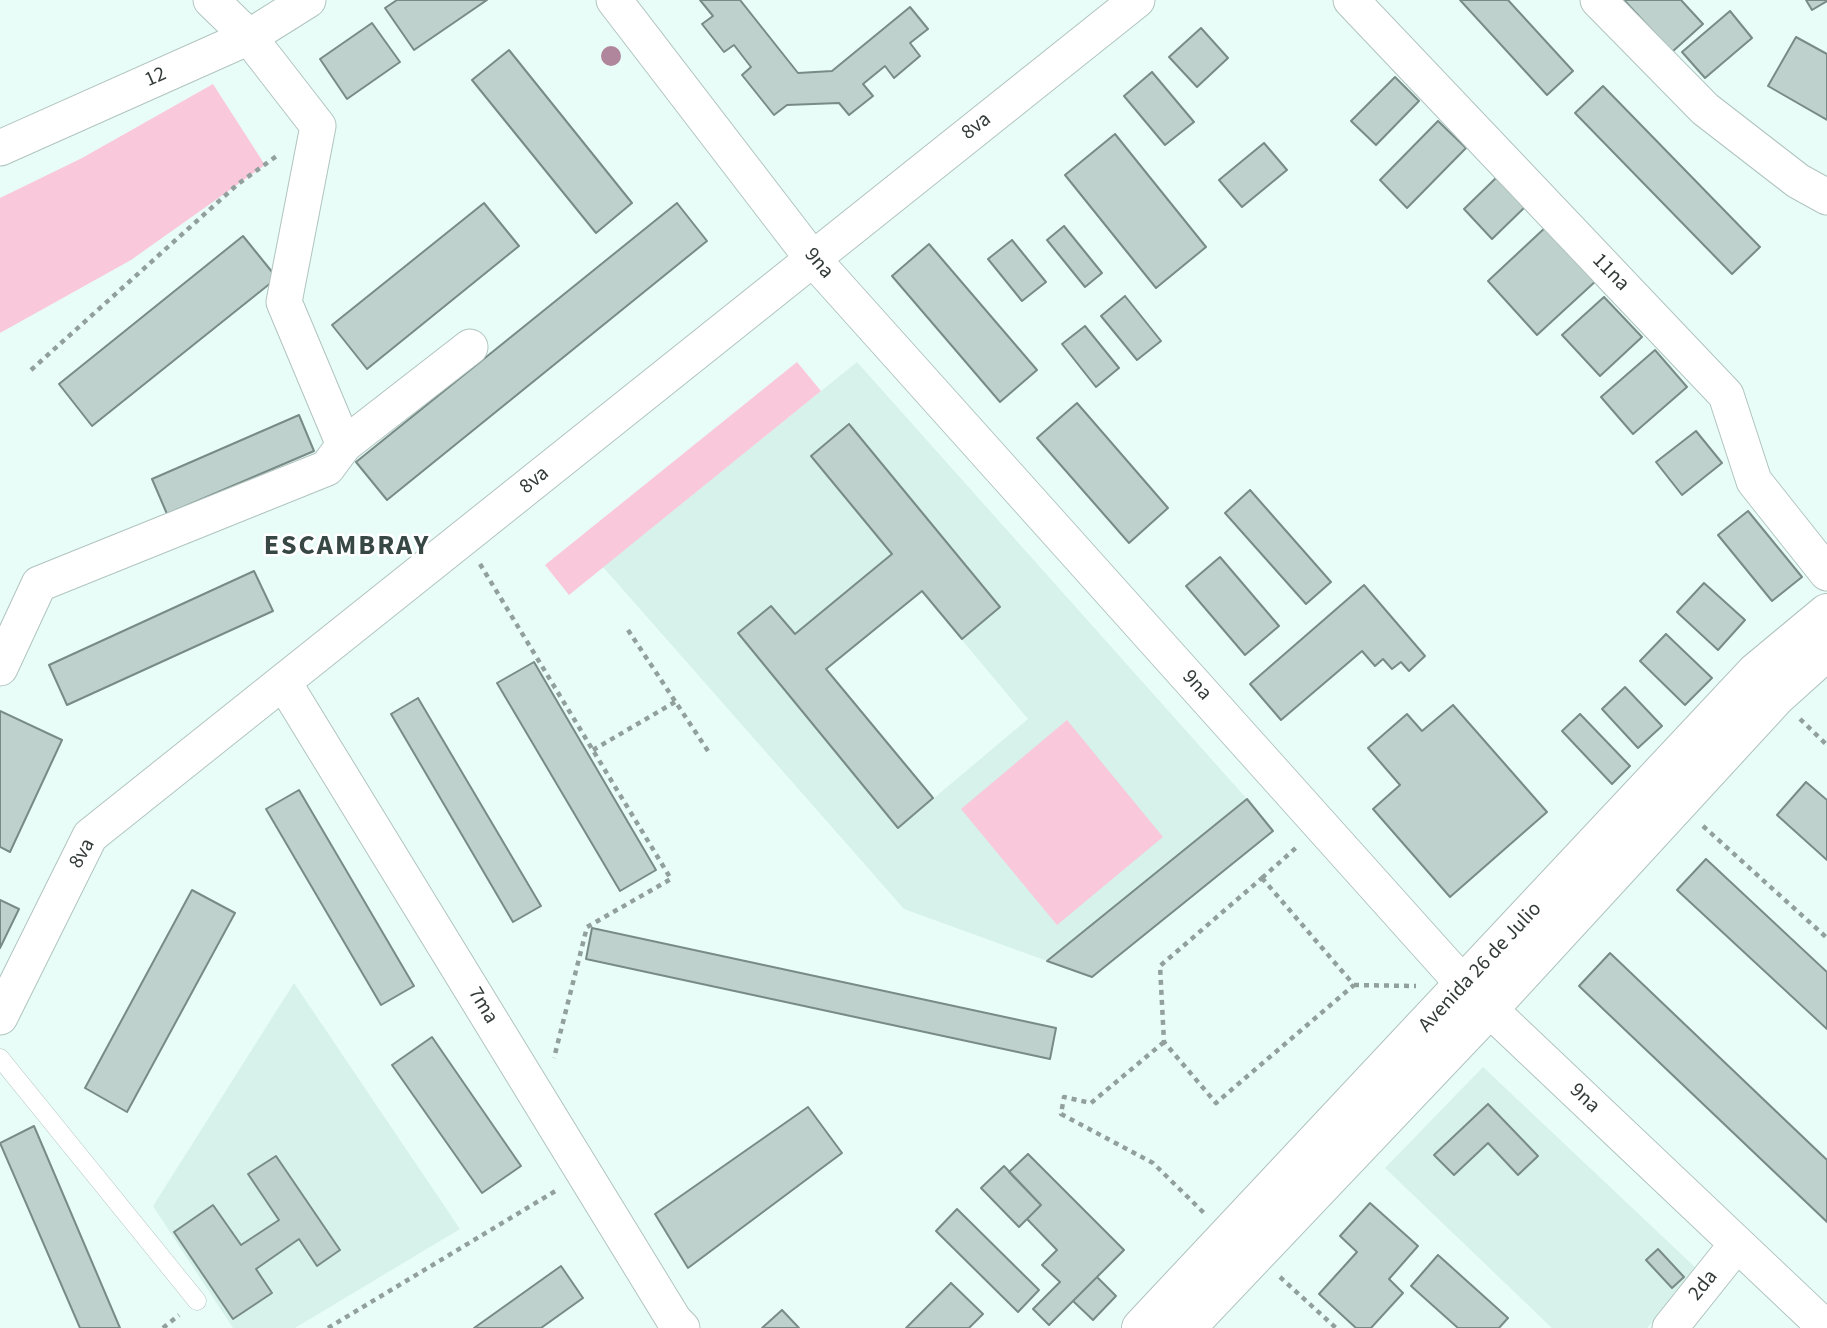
<!DOCTYPE html>
<style>
body{margin:0}
canvas{display:block;background:#e9fdf8}
</style>
<canvas width="1827" height="1328"></canvas>
<script>
const g = document.querySelector('canvas').getContext('2d');
g.lineJoin = 'round';
function fill(path, color) { g.fillStyle = color; g.fill(path, 'evenodd'); }
const shape = rows => new Path2D(rows.map(r => 'M' + r).join(''));
function strokePath(path, color, width, dash) { g.strokeStyle = color; g.lineWidth = width; g.lineCap = dash ? 'butt' : 'round'; g.setLineDash(dash || []); g.stroke(path); }
function drawText(font, color, halo, rows, align = 'center') {
  g.font = font + ' "Source Sans 3",sans-serif'; g.lineWidth = 5; g.setLineDash([]); g.textBaseline = 'middle'; g.strokeStyle = halo; g.fillStyle = color; for (const [text, x, y, turn = 0] of rows) {
    g.save(); g.translate(x, y); g.rotate((+turn || 0) * Math.PI / 180); g.textAlign = isNaN(turn) ? turn : align; if (halo) g.strokeText(text, 0, 0); g.fillText(text, 0, 0); g.restore();
  }
}
fill(shape([
 [857,362,1247,799,1047,961,904,909,603,567],
 [921,591,1028,719,934,798,827,670],
 [294,983,460,1229,295,1328,233,1328,153,1206],
 [1483,1067,1697,1269,1647,1328,1552,1328,1385,1168]
]), '#d6f2ea');
fill(shape([
 [213,84,265,165,131,260,0,333,0,198,82,158],
 [797,362,821,391,569,595,545,565],
 [1067,720,1163,837,1057,925,961,809]
]), '#f9c9db');
const building = shape([
 [397,0,487,0,414,50,385,8,397,0],
 [700,0,740,0,798,73,832,71,910,7,928,29,910,43,920,56,894,78,885,66,863,84,873,96,849,115,839,103,787,105,774,115,742,75,751,67,734,45,724,52,702,24,713,16,700,0],
 [1460,0,1508,0,1573,71,1547,95,1460,0],
 [1624,0,1681,0,1703,24,1672,52,1624,0],
 [1806,0,1827,0,1827,1,1812,10,1806,0],
 [1730,11,1752,38,1705,78,1682,52,1730,11],
 [372,23,400,62,347,99,320,59,372,23],
 [1201,28,1228,58,1197,87,1169,57,1201,28],
 [1796,37,1827,54,1827,120,1768,86,1796,37],
 [509,50,632,203,596,233,472,80,509,50],
 [1152,72,1194,122,1165,145,1124,96,1152,72],
 [1395,77,1419,101,1376,145,1351,121,1395,77],
 [1603,86,1760,247,1732,274,1575,113,1603,86],
 [1438,121,1466,148,1407,208,1380,180,1438,121],
 [1115,134,1206,247,1156,288,1065,175,1115,134],
 [1264,143,1287,170,1242,207,1219,180,1264,143],
 [1498,176,1526,206,1492,239,1464,209,1498,176],
 [484,203,519,246,367,369,332,325,484,203],
 [677,203,707,241,387,500,356,462,677,203],
 [1548,225,1598,279,1537,335,1488,281,1548,225],
 [1064,226,1102,273,1085,287,1047,240,1064,226],
 [243,236,277,278,92,426,59,384,243,236],
 [1012,240,1046,282,1022,301,988,259,1012,240],
 [929,244,1037,370,1000,402,892,276,929,244],
 [1125,296,1161,341,1137,360,1101,316,1125,296],
 [1604,297,1642,337,1600,376,1562,335,1604,297],
 [1085,326,1119,368,1096,387,1062,344,1085,326],
 [1655,350,1687,387,1633,434,1601,397,1655,350],
 [1077,403,1168,508,1129,543,1037,438,1077,403],
 [299,415,314,451,167,514,152,479,299,415],
 [849,424,1000,607,962,639,922,591,826,669,933,798,898,828,738,633,771,606,795,634,892,554,811,456,849,424],
 [1696,431,1722,463,1682,495,1656,462,1696,431],
 [1250,490,1331,582,1306,604,1225,513,1250,490],
 [1748,511,1802,577,1772,601,1718,535,1748,511],
 [1220,557,1279,626,1245,655,1186,586,1220,557],
 [254,571,273,611,67,705,49,665,254,571],
 [1704,583,1745,620,1718,650,1677,612,1704,583],
 [1364,585,1425,656,1409,671,1401,662,1392,669,1383,659,1375,666,1362,651,1281,720,1250,684,1364,585],
 [1666,634,1712,678,1685,705,1640,661,1666,634],
 [534,662,656,870,620,891,497,683,534,662],
 [1625,687,1662,726,1638,748,1602,709,1625,687],
 [418,698,541,906,513,922,391,714,418,698],
 [1453,705,1547,812,1450,897,1373,809,1400,785,1368,748,1407,714,1422,731,1453,705],
 [0,711,62,740,10,852,0,847,0,711],
 [1580,714,1630,766,1612,784,1562,731,1580,714],
 [1806,782,1827,800,1827,860,1777,815,1806,782],
 [299,790,414,986,381,1005,266,809,299,790],
 [1247,799,1273,831,1092,977,1047,961,1247,799],
 [1706,859,1827,972,1827,1029,1677,890,1706,859],
 [192,890,235,913,127,1112,85,1088,192,890],
 [0,900,19,909,0,948,0,900],
 [592,928,1056,1028,1050,1059,586,959,592,928],
 [1610,953,1827,1160,1827,1222,1579,986,1610,953],
 [432,1037,521,1166,482,1193,392,1065,432,1037],
 [1488,1104,1538,1156,1518,1175,1488,1143,1454,1175,1434,1155,1488,1104],
 [808,1107,842,1153,688,1268,655,1214,808,1107],
 [34,1126,120,1328,80,1328,0,1143,34,1126],
 [1028,1154,1124,1250,1049,1325,1033,1309,1060,1282,1042,1265,1057,1250,1027,1219,1041,1205,1009,1172,1028,1154],
 [276,1156,340,1250,317,1266,299,1239,256,1269,272,1293,233,1319,174,1232,213,1205,241,1245,279,1220,248,1174,276,1156],
 [1004,1166,1041,1205,1019,1227,981,1188,1004,1166],
 [1370,1203,1418,1246,1389,1279,1403,1293,1371,1328,1356,1328,1319,1294,1357,1252,1340,1236,1370,1203],
 [957,1209,1039,1290,1018,1312,936,1231,957,1209],
 [1658,1249,1684,1277,1672,1288,1646,1260,1658,1249],
 [1438,1255,1508,1318,1499,1328,1458,1328,1411,1286,1438,1255],
 [561,1266,583,1298,541,1328,474,1328,561,1266],
 [1097,1277,1116,1296,1093,1320,1073,1301,1097,1277],
 [951,1283,983,1314,969,1328,906,1328,951,1283],
 [782,1310,799,1328,762,1328,782,1310]
]);
fill(building, '#bed1cc');
strokePath(building, '#798b86', 2);
const service = shape([
 [0,1058,197,1301]
]);
const minor = shape([
 [211,0,249,37,318,126,284,302,344,445],
 [614,0,812,258,1465,986,1826,1328],
 [1351,0,1726,395,1754,481,1827,573],
 [1598,0,1705,109,1798,181,1827,197],
 [0,148,249,37,308,0],
 [0,668,39,584,327,468,344,445,470,347],
 [284,683,674,1320,682,1328],
 [0,1017,90,836,1137,0],
 [1670,1328,1737,1244]
]);
const secondary = shape([
 [1141,1328,1756,672,1827,613],
 [1186,1328,1489,1009,1776,697,1827,651]
]);
strokePath(service, '#b1c4bf', 19);
strokePath(minor, '#b1c4bf', 37);
strokePath(secondary, '#b1c4bf', 40);
strokePath(shape([
 [31,370,238,184,278,155],
 [480,564,671,879,587,927,554,1058],
 [628,630,710,754],
 [1800,719,1827,745],
 [593,750,675,702],
 [1703,826,1827,938],
 [1262,878,1354,985,1216,1103,1164,1042,1160,966,1262,878],
 [1262,878,1298,846],
 [1354,985,1416,986],
 [1164,1042,1091,1103,1064,1097,1061,1114,1153,1163,1204,1213],
 [1280,1277,1336,1328],
 [163,1328,179,1315],
 [328,1328,557,1190]
]), '#92a09c', 4.5, [5, 5]);
strokePath(service, '#fff', 18);
strokePath(minor, '#fff', 35);
strokePath(secondary, '#fff', 38);
g.fillStyle = '#b0869d';
for (const [x, y] of [
 [611,56]
]) { g.beginPath(); g.arc(x, y, 10, 0, 2 * Math.PI); g.fill(); }
drawText('21px', '#333b39', '#fff', [
 ["12",156,78,-24],
 ["8va",977,127,-38],
 ["9na",818,264,50],
 ["11na",1610,273,46],
 ["8va",535,481,-39],
 ["9na",1196,686,48],
 ["8va",83,854,-60],
 ["Avenida 26 de Julio",1481,968,-47],
 ["7ma",482,1006,59],
 ["9na",1584,1099,43],
 ["2da",1704,1286,-51]
]);
g.letterSpacing = '2px';
drawText('bold 28px', '#374743', '#fff', [
 ["ESCAMBRAY",347,548]
]);
g.letterSpacing = '0px';
</script>
